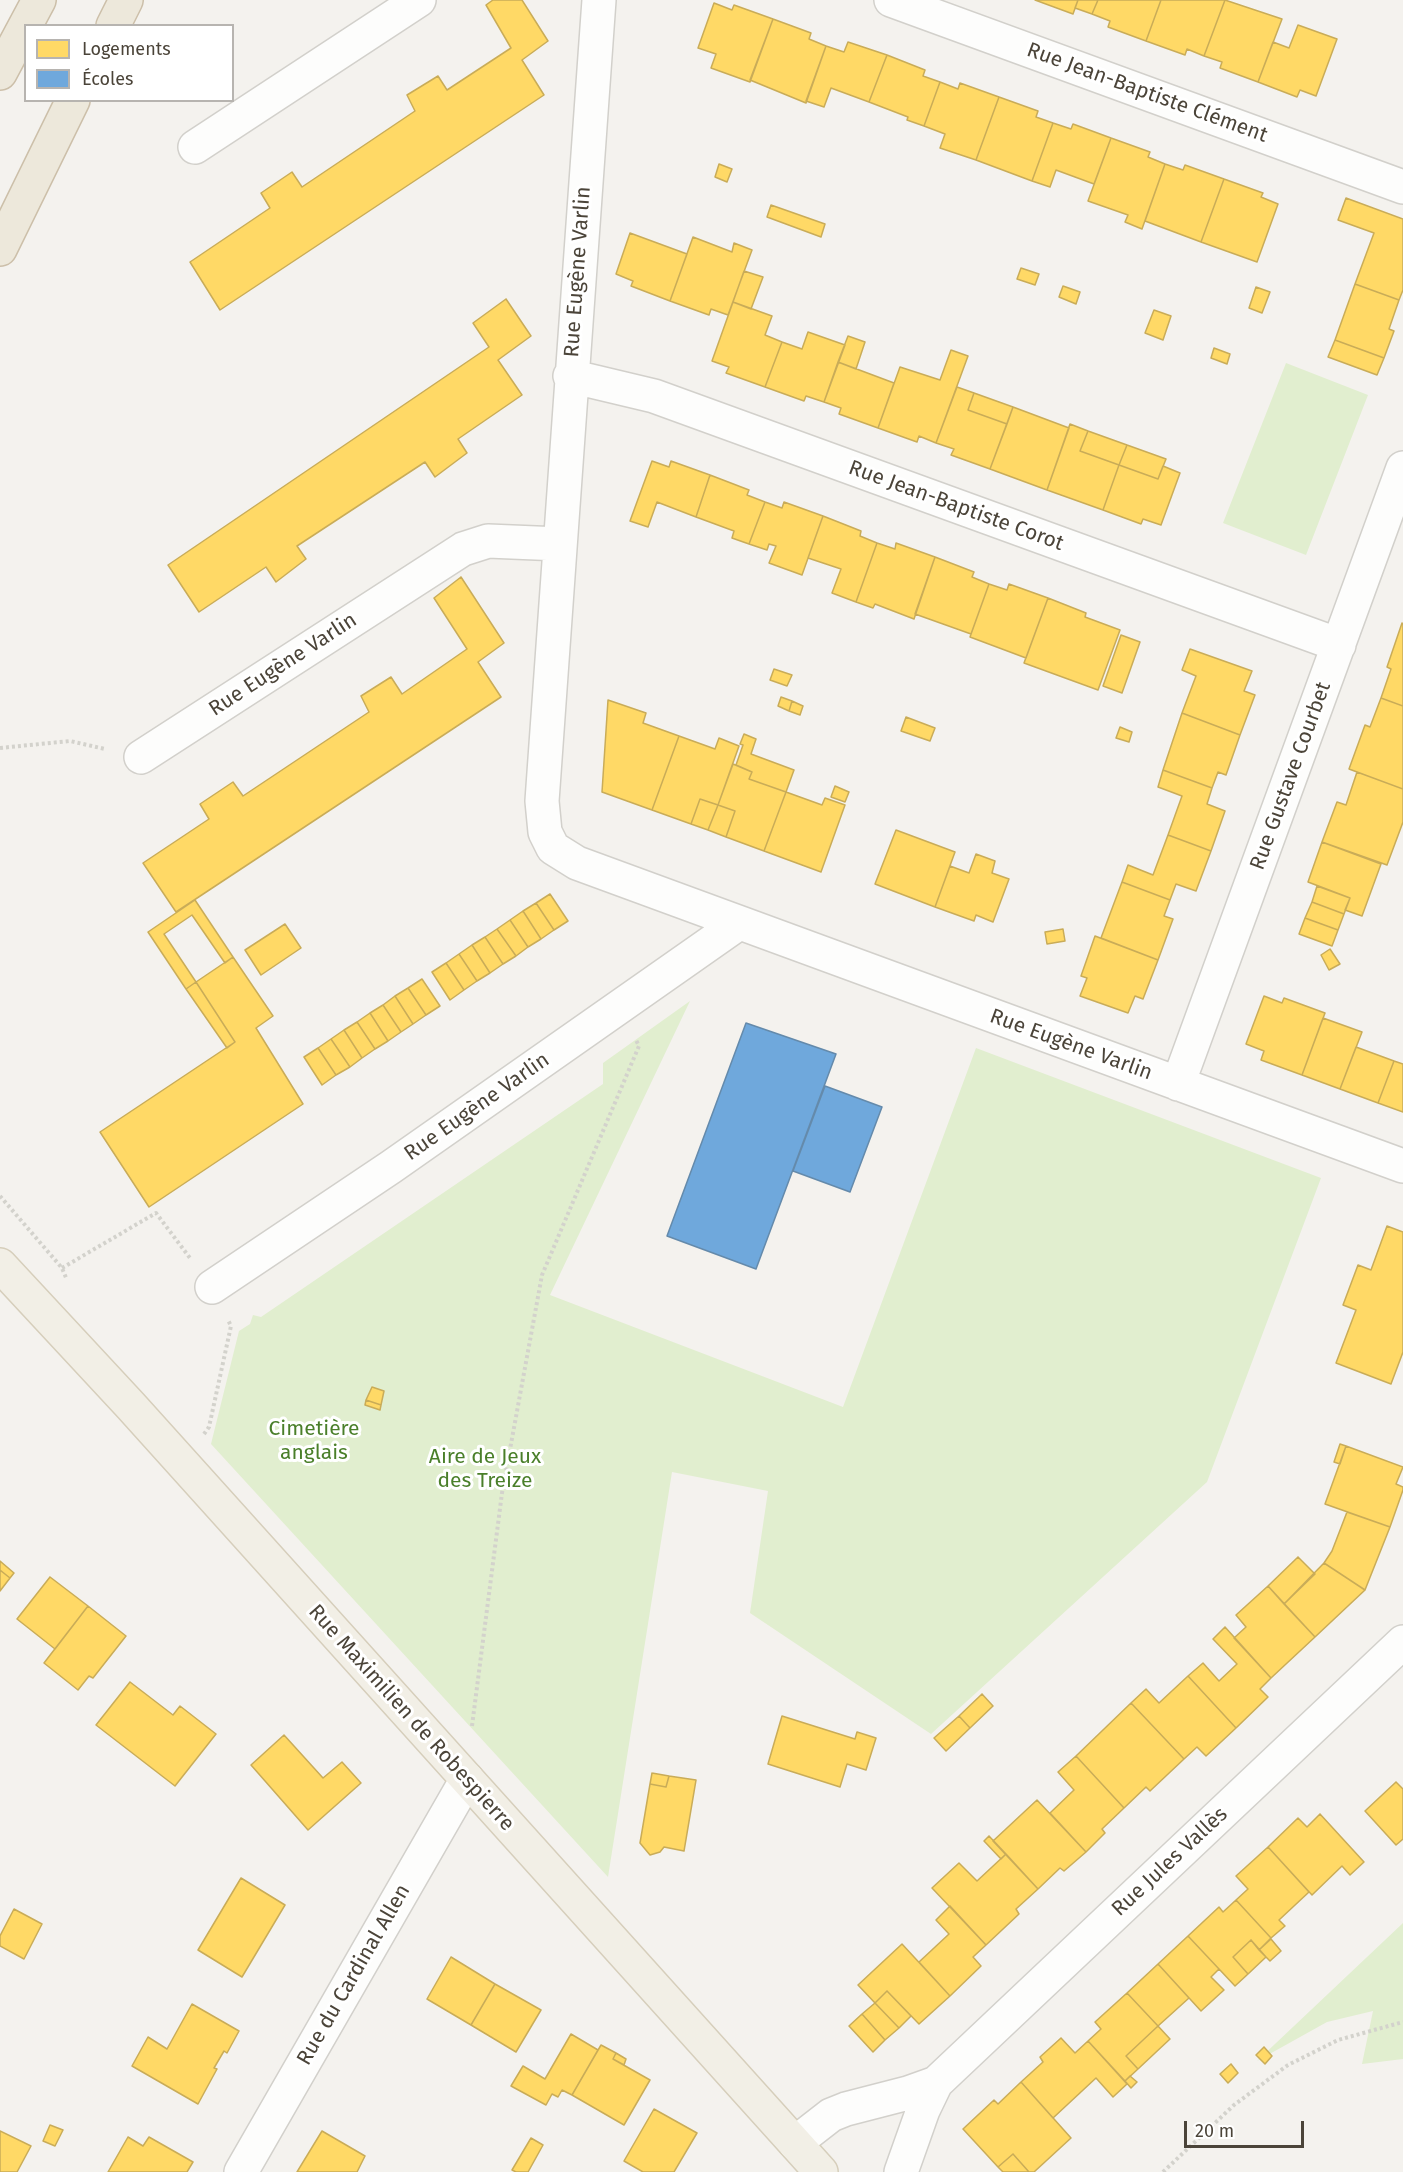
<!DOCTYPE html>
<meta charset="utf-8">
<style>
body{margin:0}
#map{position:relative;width:1403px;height:2172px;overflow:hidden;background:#f4f2ee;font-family:"Fira Sans",sans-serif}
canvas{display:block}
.legend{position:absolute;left:24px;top:24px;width:210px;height:78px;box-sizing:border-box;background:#fff;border:2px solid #b7b4b0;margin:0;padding:8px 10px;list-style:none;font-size:18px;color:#4b4439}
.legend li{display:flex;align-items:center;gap:12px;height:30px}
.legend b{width:30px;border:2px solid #b7b4b0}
.scale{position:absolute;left:1184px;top:2121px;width:120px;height:27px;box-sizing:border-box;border:3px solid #4b4439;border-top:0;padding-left:8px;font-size:18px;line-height:21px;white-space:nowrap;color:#4b4439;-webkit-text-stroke:4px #fff;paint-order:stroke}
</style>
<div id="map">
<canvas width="1403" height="2172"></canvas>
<ul class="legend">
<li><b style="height:16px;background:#ffd966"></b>Logements</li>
<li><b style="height:16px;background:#6fa8dc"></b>Écoles</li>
</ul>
<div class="scale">20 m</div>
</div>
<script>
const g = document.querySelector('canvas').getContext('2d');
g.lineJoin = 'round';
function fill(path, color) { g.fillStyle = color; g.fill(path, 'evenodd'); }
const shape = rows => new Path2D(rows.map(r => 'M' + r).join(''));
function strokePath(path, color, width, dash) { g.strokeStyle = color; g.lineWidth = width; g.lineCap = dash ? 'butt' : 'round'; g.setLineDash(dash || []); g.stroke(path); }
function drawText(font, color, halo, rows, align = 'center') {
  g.font = font + ' "Fira Sans",sans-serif'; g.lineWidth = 6; g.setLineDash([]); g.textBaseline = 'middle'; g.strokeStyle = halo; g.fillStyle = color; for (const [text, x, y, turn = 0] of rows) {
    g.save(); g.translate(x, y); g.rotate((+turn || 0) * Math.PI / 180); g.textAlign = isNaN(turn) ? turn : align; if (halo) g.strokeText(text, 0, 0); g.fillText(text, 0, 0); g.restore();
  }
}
fill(shape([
 [1286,363,1368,395,1306,555,1223,523],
 [690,1001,550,1295,843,1407,976,1048,1321,1178,1207,1482,931,1734,750,1613,768,1491,672,1472,608,1877,211,1444,239,1331,250,1324,253,1315,261,1317,603,1084,603,1063],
 [1403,1923,1403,2059,1362,2064,1373,2011,1327,2022,1257,2061]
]), '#e1eecf');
const homes = shape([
 [493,0,522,0,548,41,522,60,544,95,220,310,190,262,270,208,261,193,292,172,302,187,415,111,407,95,438,76,447,90,511,48,486,5,493,0],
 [1035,0,1078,0,1073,14,1035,0],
 [1078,0,1098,0,1092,14,1075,8,1078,0],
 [1098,0,1161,0,1146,41,1108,27,1110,21,1092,14,1098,0],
 [1161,0,1225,0,1204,56,1187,49,1185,55,1146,41,1161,0],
 [1225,0,1282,19,1258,82,1220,68,1222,62,1204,56,1225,0],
 [714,3,732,10,734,5,773,19,750,82,711,68,716,54,698,48,714,3],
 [773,19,811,33,809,39,826,46,806,103,750,80,773,19],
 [1298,25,1337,39,1316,96,1300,90,1297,97,1258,82,1273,42,1289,48,1298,25],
 [848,42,887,55,869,102,831,88,824,107,806,101,826,46,844,52,848,42],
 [887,55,925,70,923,76,940,82,924,126,907,120,908,117,869,102,887,55],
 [940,82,958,89,960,83,999,97,976,160,940,148,945,134,924,126,940,82],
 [999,97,1038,111,1036,117,1053,123,1032,181,976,160,999,97],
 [1053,123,1071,129,1073,124,1111,138,1094,184,1056,170,1050,187,1032,181,1053,123],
 [1111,138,1150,152,1148,157,1165,164,1142,229,1125,222,1128,215,1088,201,1111,138],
 [719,164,732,169,727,182,715,177,719,164],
 [1165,164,1183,170,1185,165,1224,179,1201,242,1145,221,1165,164],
 [1224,179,1263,193,1261,197,1278,204,1257,262,1201,242,1224,179],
 [1346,198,1403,219,1403,290,1399,300,1355,284,1374,233,1338,220,1346,198],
 [771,205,825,224,821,237,767,217,771,205],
 [630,233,687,254,670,301,631,286,633,281,616,274,630,233],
 [693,237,732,252,734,243,752,250,728,315,711,309,709,315,670,301,693,237],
 [1021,268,1039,274,1035,285,1017,279,1021,268],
 [744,271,763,277,751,309,733,302,744,271],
 [1355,284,1399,300,1389,329,1394,331,1384,358,1335,340,1355,284],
 [1063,286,1080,292,1076,304,1059,297,1063,286],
 [1256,287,1270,292,1262,313,1249,308,1256,287],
 [506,299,531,336,498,360,522,395,458,439,467,453,435,477,425,462,297,546,306,559,276,582,266,567,199,612,168,565,489,347,473,323,506,299],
 [733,302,772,316,765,335,782,342,765,387,726,373,729,367,712,361,733,302],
 [1154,310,1171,316,1163,340,1145,333,1154,310],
 [808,332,845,345,824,402,806,396,804,401,765,387,782,342,802,349,808,332],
 [848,336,865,342,856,369,838,362,848,336],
 [1335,340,1384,358,1377,375,1328,357,1335,340],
 [1214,348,1230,354,1227,364,1211,358,1214,348],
 [951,350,968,356,936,443,919,436,917,442,878,428,900,367,940,380,951,350],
 [838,362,894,383,878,428,839,414,841,408,824,402,838,362],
 [957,387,974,393,968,410,1007,424,990,469,951,455,954,449,936,443,957,387],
 [974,393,1013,407,1007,424,968,410,974,393],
 [1013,407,1069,428,1047,490,990,469,1013,407],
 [1070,424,1088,431,1080,451,1119,465,1103,510,1047,490,1070,424],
 [1088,431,1127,445,1119,465,1080,451,1088,431],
 [1127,445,1166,459,1158,479,1119,465,1127,445],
 [652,461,669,467,671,461,710,475,696,517,657,502,648,527,630,521,652,461],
 [1119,465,1158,479,1163,466,1180,473,1161,525,1143,519,1141,524,1103,510,1119,465],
 [710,475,749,490,747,495,765,502,749,544,732,538,734,531,696,517,710,475],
 [765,502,782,508,784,502,823,516,802,575,769,563,776,546,769,544,767,550,749,544,765,502],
 [823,516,861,531,860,536,877,543,856,602,832,593,841,569,808,558,823,516],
 [877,543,895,549,896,543,935,557,914,619,875,604,873,608,856,602,877,543],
 [935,557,974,572,972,577,989,584,971,634,915,614,935,557],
 [461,577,504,643,478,662,501,697,176,912,143,863,209,819,200,804,233,782,243,796,369,712,361,696,391,677,402,694,467,649,434,598,461,577],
 [989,584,1007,590,1009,584,1048,598,1026,658,970,637,989,584],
 [1048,598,1086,613,1085,617,1120,630,1098,690,1024,663,1048,598],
 [1402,623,1403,624,1403,706,1381,698,1391,669,1387,667,1402,623],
 [1121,635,1140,642,1122,693,1103,686,1121,635],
 [1190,649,1252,671,1244,691,1255,695,1240,735,1182,713,1196,676,1182,670,1190,649],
 [774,669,792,675,787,686,770,680,774,669],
 [781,697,792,701,789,711,778,706,781,697],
 [1381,698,1403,706,1403,789,1349,769,1365,725,1370,727,1381,698],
 [608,700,646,713,643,723,679,736,652,810,602,792,608,700],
 [792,701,803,706,800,715,789,711,792,701],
 [1182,713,1240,735,1226,775,1218,772,1212,788,1163,770,1182,713],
 [906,717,935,728,930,741,901,731,906,717],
 [1120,727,1132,732,1129,742,1116,738,1120,727],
 [744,734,756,739,751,754,794,770,786,792,749,779,752,772,736,765,743,745,740,744,744,734],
 [679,736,715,749,719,738,739,746,718,805,700,799,691,824,652,810,679,736],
 [733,764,752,772,749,779,786,792,764,851,726,837,735,811,718,805,733,764],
 [1163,770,1212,788,1207,804,1225,811,1211,851,1168,835,1182,796,1158,787,1163,770],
 [1357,772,1403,789,1403,822,1387,865,1322,842,1337,802,1346,805,1357,772],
 [835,786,849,792,845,802,831,797,835,786],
 [786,792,822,805,825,798,845,805,821,872,764,851,786,792],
 [700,799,718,805,708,830,691,824,700,799],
 [718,805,735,811,726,837,708,830,718,805],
 [896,830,955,852,935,907,875,884,896,830],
 [1168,835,1211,851,1196,891,1176,884,1170,900,1122,882,1128,865,1153,875,1168,835],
 [1322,842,1381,864,1362,916,1345,910,1350,898,1308,882,1322,842],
 [976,854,995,861,992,873,1009,879,993,922,976,915,974,921,935,907,950,866,969,873,976,854],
 [1122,882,1170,900,1164,916,1173,919,1158,960,1101,938,1122,882],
 [1317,886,1350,898,1344,914,1312,902,1317,886],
 [550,894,568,921,554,930,536,903,550,894],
 [195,900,233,957,225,963,192,915,164,934,196,982,186,989,148,932,195,900],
 [1312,902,1344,914,1338,930,1305,918,1312,902],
 [536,903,554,930,541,939,523,911,536,903],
 [523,911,541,939,528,947,510,920,523,911],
 [1305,918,1338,930,1332,946,1299,934,1305,918],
 [510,920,528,947,516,956,497,929,510,920],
 [285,924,301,948,261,975,245,950,285,924],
 [497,929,516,956,503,964,485,937,497,929],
 [1063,929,1065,941,1047,944,1045,932,1063,929],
 [1095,936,1158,960,1143,999,1135,996,1128,1013,1080,996,1087,978,1081,976,1095,936],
 [485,937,503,964,490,973,472,945,485,937],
 [472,945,490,973,477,981,459,954,472,945],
 [1330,949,1340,964,1329,970,1321,955,1330,949],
 [459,954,477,981,464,990,446,963,459,954],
 [233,957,273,1016,256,1028,303,1104,149,1207,100,1132,235,1042,196,982,233,957],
 [446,963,464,990,450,1000,432,972,446,963],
 [422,979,440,1006,426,1015,408,988,422,979],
 [196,982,235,1042,227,1048,186,989,196,982],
 [408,988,426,1015,413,1024,395,996,408,988],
 [395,996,413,1024,401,1032,383,1005,395,996],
 [1264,996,1282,1003,1284,998,1325,1013,1302,1075,1261,1060,1264,1051,1246,1044,1264,996],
 [383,1005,401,1032,388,1041,370,1013,383,1005],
 [370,1013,388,1041,375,1049,357,1022,370,1013],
 [1323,1018,1362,1032,1340,1089,1302,1075,1323,1018],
 [357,1022,375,1049,362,1058,344,1030,357,1022],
 [344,1030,362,1058,350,1067,331,1039,344,1030],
 [331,1039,350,1067,336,1075,318,1048,331,1039],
 [1356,1047,1394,1061,1378,1103,1340,1089,1356,1047],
 [318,1048,336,1075,322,1085,304,1057,318,1048],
 [1394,1061,1403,1064,1403,1112,1378,1103,1394,1061],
 [1387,1226,1403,1232,1403,1352,1391,1384,1336,1363,1356,1310,1343,1305,1358,1265,1371,1270,1387,1226],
 [372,1387,384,1391,381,1405,366,1400,372,1387],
 [366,1400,381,1405,380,1410,365,1405,366,1400],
 [1340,1444,1346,1446,1340,1464,1334,1462,1340,1444],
 [1346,1446,1403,1467,1396,1484,1403,1487,1403,1490,1390,1527,1325,1504,1346,1446],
 [1347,1512,1390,1527,1365,1590,1324,1563,1332,1551,1347,1512],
 [1298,1557,1315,1574,1284,1604,1268,1586,1298,1557],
 [0,1561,14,1573,10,1578,0,1570,0,1561],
 [1324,1563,1365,1590,1315,1637,1284,1604,1324,1563],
 [0,1570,10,1578,0,1591,0,1570],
 [50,1577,88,1606,55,1649,17,1619,50,1577],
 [1268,1586,1315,1637,1271,1678,1234,1638,1246,1627,1236,1615,1268,1586],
 [88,1606,126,1636,93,1678,89,1676,78,1690,44,1663,88,1606],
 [1225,1627,1271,1678,1260,1689,1268,1697,1236,1728,1188,1676,1203,1663,1219,1681,1237,1664,1213,1639,1225,1627],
 [1188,1676,1236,1728,1206,1756,1197,1747,1184,1759,1131,1703,1146,1689,1159,1703,1188,1676],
 [130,1682,173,1715,180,1706,216,1734,175,1786,96,1725,130,1682],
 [982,1694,993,1706,970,1728,959,1716,982,1694],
 [1131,1703,1184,1759,1150,1791,1146,1787,1124,1808,1076,1756,1131,1703],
 [782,1716,855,1739,857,1732,876,1738,866,1770,847,1764,840,1787,768,1764,782,1716],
 [959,1716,970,1728,946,1751,934,1738,959,1716],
 [284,1735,323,1778,342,1762,361,1783,308,1830,251,1765,284,1735],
 [1076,1756,1124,1808,1102,1829,1105,1833,1086,1852,1050,1813,1074,1790,1058,1772,1076,1756],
 [652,1773,669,1776,666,1787,650,1784,652,1773],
 [669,1776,696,1780,684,1851,664,1847,660,1852,650,1855,640,1843,650,1784,666,1787,669,1776],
 [1396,1782,1403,1789,1403,1839,1396,1845,1365,1811,1396,1782],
 [1037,1800,1086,1852,1064,1871,1060,1868,1038,1889,993,1841,1037,1800],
 [1320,1814,1364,1862,1350,1875,1342,1866,1312,1895,1268,1847,1298,1818,1307,1827,1320,1814],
 [989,1836,1006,1854,1001,1859,984,1841,989,1836],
 [1268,1847,1309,1892,1279,1920,1285,1926,1271,1938,1236,1900,1248,1889,1236,1876,1268,1847],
 [1006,1854,1038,1889,1016,1909,1019,1914,986,1945,932,1888,959,1863,977,1881,1006,1854],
 [241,1878,285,1905,242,1977,198,1950,241,1878],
 [1236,1900,1271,1938,1259,1950,1251,1940,1233,1957,1248,1974,1235,1986,1188,1936,1219,1907,1223,1912,1236,1900],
 [950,1906,986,1945,973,1957,981,1966,950,1996,919,1962,949,1934,936,1920,950,1906],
 [14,1909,42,1924,24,1959,0,1946,0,1936,14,1909],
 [1188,1936,1219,1969,1211,1977,1224,1990,1201,2011,1158,1964,1188,1936],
 [1271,1939,1281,1951,1270,1961,1259,1950,1271,1939],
 [1251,1940,1266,1957,1248,1974,1233,1957,1251,1940],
 [902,1944,950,1996,919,2024,887,1991,875,2003,858,1985,902,1944],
 [451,1957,495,1984,471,2025,427,1999,451,1957],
 [1158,1964,1189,1998,1158,2026,1127,1993,1158,1964],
 [495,1984,541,2010,516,2052,471,2025,495,1984],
 [887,1991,911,2016,899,2028,875,2003,887,1991],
 [1127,1993,1158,2026,1126,2056,1138,2069,1125,2081,1088,2041,1101,2029,1095,2022,1127,1993],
 [875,2003,899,2028,885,2040,862,2014,875,2003],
 [192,2004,239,2031,227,2053,224,2051,214,2068,217,2069,198,2104,132,2066,148,2037,167,2049,192,2004],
 [862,2014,885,2040,873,2052,849,2026,862,2014],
 [1158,2026,1170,2039,1138,2069,1126,2056,1158,2026],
 [571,2034,598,2050,572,2095,562,2090,558,2097,552,2094,546,2105,511,2086,523,2066,545,2079,571,2034],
 [1061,2038,1075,2053,1088,2041,1127,2084,1113,2097,1096,2078,1053,2118,1021,2082,1043,2062,1040,2057,1061,2038],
 [601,2045,616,2053,613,2059,650,2080,624,2125,572,2095,601,2045],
 [1264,2047,1272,2056,1265,2064,1256,2055,1264,2047],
 [616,2053,626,2059,624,2065,613,2059,616,2053],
 [1231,2064,1238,2073,1228,2083,1220,2074,1231,2064],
 [1130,2076,1137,2082,1131,2088,1125,2081,1130,2076],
 [1021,2082,1071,2138,1034,2172,1029,2172,1013,2154,998,2167,963,2129,994,2100,998,2104,1021,2082],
 [654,2109,697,2133,674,2172,643,2172,624,2161,654,2109],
 [50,2125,63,2130,55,2146,43,2141,50,2125],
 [0,2131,31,2146,17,2172,0,2172,0,2131],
 [322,2131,365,2156,357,2172,297,2172,322,2131],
 [128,2137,143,2146,149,2137,193,2162,187,2172,108,2172,128,2137],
 [531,2138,543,2145,528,2172,516,2172,512,2170,531,2138],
 [1013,2154,1029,2172,1003,2172,998,2167,1013,2154]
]);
fill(homes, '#ffd966');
strokePath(homes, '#c9ac58', 1.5);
const schools = shape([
 [746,1023,836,1054,756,1269,667,1236,746,1023],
 [825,1086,882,1107,850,1192,793,1171,825,1086]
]);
fill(schools, '#6fa8dc');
strokePath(schools, '#648aab', 1.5);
const minor = shape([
 [599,0,542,801,545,832,553,848,577,863,1403,1166],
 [891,0,1403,187],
 [195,147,419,0],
 [570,376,654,396,1339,645],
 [141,757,463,549,488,541,560,544],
 [1178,1084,1403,468],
 [212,1287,391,1167,739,923],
 [795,2143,831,2115,846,2109,908,2093,936,2083],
 [241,2172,467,1779],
 [901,2172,923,2110,936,2083,1403,1642]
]);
const major = shape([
 [0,1265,131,1406,821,2172]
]);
const highway = shape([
 [113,26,126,0],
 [0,73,39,0],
 [0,249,73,100]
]);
strokePath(minor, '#d2d0cb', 36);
strokePath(major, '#d6cebb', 36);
strokePath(highway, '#ccbfa9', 36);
strokePath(shape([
 [0,748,70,741,105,749],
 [0,1196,62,1268,67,1280],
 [62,1268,156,1213,190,1258],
 [204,1434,209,1427,231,1326,228,1320],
 [472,1726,502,1493,542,1275,639,1046,636,1040],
 [1163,2172,1234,2105,1288,2065,1338,2040,1403,2022]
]), '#d3d2cc', 4, [3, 3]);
strokePath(minor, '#fdfdfc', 33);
strokePath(major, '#f2efe6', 33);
strokePath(highway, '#ede8db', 33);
drawText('21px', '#4b4439', '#fff', [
 ["Rue Jean-Baptiste Clément",1147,93,20],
 ["Rue Eugène Varlin",578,272,-86],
 ["Rue Jean-Baptiste Corot",956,506,20],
 ["Rue Eugène Varlin",283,665,-33],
 ["Rue Gustave Courbet",1291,776,-70],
 ["Rue Eugène Varlin",1071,1045,20],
 ["Rue Eugène Varlin",477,1107,-35],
 ["Rue Maximilien de Robespierre",411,1718,48],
 ["Rue Jules Vallès",1170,1862,-43],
 ["Rue du Cardinal Allen",354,1975,-60]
]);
drawText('21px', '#4a7f2a', '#fff', [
 ["Cimetière",314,1429],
 ["anglais",314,1453],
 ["Aire de Jeux",485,1457],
 ["des Treize",485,1481]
]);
</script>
